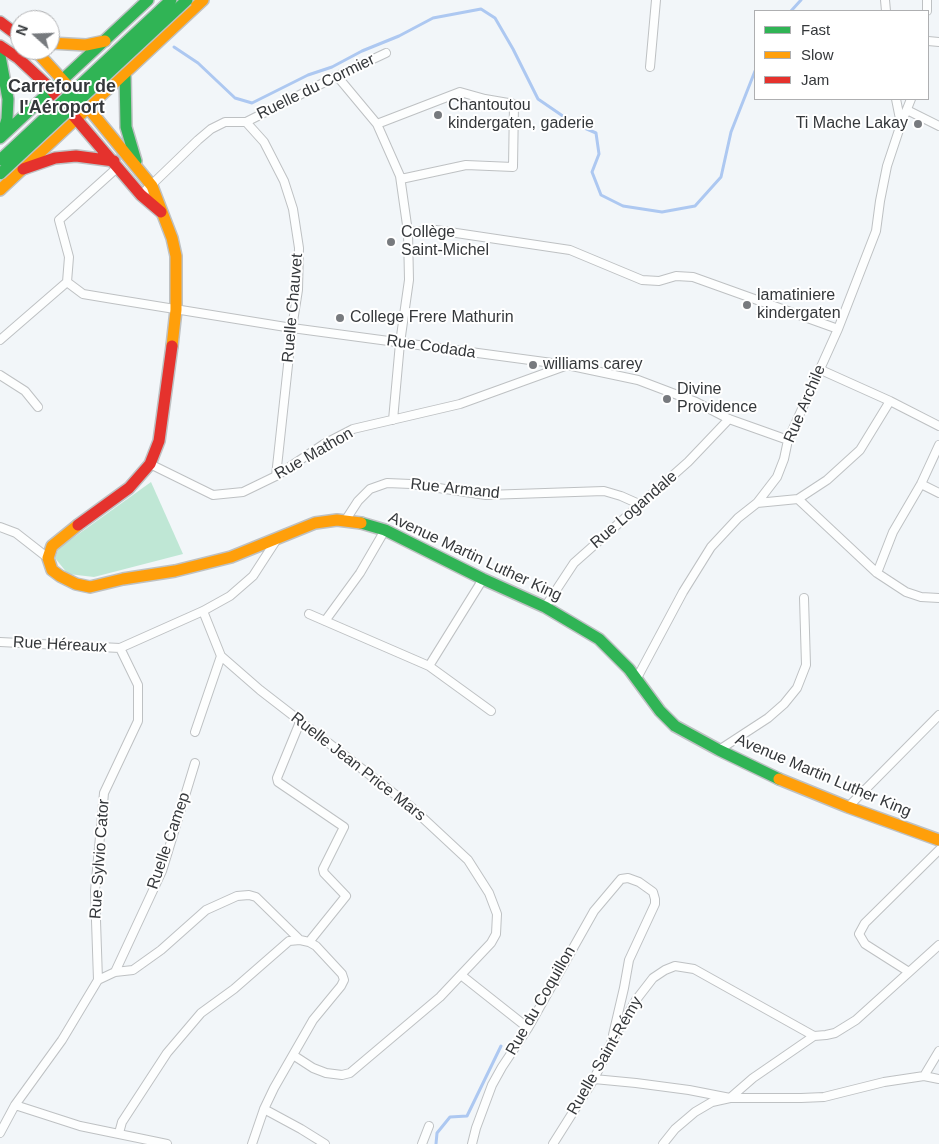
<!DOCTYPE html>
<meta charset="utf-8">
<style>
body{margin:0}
#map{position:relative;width:939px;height:1144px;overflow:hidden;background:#f2f6f9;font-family:Arial,sans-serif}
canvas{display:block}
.legend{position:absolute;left:754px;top:10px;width:175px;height:90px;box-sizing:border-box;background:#fff;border:1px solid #aeafb1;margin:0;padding:6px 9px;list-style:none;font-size:15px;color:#35383b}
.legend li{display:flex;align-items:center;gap:10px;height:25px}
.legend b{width:25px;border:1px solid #aeafb1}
.north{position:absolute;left:10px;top:10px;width:50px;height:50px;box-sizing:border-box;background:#fff;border:1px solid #aeafb1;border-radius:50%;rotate:290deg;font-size:14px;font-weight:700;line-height:20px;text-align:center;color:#35383b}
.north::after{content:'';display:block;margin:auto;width:18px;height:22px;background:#777a7e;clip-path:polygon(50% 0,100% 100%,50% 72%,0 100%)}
</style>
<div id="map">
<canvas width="939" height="1144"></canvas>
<ul class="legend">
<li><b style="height:6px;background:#30b455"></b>Fast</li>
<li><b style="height:6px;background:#ff9f0a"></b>Slow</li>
<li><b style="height:6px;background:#e5322d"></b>Jam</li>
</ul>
<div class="north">N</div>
</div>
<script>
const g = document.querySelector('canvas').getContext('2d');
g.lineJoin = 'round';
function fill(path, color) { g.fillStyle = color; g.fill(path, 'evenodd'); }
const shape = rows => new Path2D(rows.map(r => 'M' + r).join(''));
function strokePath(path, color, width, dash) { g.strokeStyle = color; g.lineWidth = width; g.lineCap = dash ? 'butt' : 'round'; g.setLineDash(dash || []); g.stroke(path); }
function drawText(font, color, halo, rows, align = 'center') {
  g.font = font + ' Arial,sans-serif'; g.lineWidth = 4; g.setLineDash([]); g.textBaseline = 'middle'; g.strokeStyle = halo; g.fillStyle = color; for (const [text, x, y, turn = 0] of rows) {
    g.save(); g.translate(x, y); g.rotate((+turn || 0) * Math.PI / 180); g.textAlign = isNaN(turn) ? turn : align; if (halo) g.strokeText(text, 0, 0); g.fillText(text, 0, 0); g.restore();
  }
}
fill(shape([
 [151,482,183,554,94,577,68,574,55,558,59,548]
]), '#bfe7d5');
strokePath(shape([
 [791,11,801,0],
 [174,47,198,63,235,98,252,103,308,75,332,67,362,51,399,36,433,18,481,9,495,18,513,49,538,99,573,123,596,133,599,154,592,172,601,195,623,206,662,212,695,206,721,177,731,132,755,71],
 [436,1144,437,1133,450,1117,467,1116,501,1046]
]), '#adc8f1', 3);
const street = shape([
 [885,0,886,11],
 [927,0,927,11],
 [928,41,939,42],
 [650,67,656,0],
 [337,76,377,124,400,176,408,232,409,280,400,343,393,420],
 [896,99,901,124],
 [907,110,939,126],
 [246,122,264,142,284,181,293,209,299,248,298,290,292,328,276,476],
 [246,122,337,76,386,53],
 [377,124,460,92,485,99,514,104,513,167,466,165,401,179],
 [141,195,198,140,211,129,225,122,246,122],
 [408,232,436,230,570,250,642,280,659,281,676,276,693,277,838,329],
 [67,282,83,294,113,299,292,328,567,365,638,380,696,402,729,419,788,440],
 [67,282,69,257,59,220,118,167],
 [0,340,67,282],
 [821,370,890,401,939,426],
 [0,375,25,391,38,407],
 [150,464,213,495,243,492,276,476,324,444,353,429,460,404,565,366],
 [921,484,939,493],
 [798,499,877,573,906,592,921,597,939,598],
 [757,503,798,499,827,480,860,450,890,401],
 [345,521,358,501,370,489,387,483,411,484,486,495,604,491,621,496,639,504],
 [0,527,16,533,48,558],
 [877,573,893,532,921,484,939,445],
 [545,607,574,563,688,462,729,419],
 [203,611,221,656,260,690,410,806,468,860,489,893,497,914,496,934,491,943,440,997,350,1073,342,1075,326,1073,313,1068,293,1055],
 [309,614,429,666,491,711],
 [325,621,360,573,385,530],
 [0,642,120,648],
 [429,666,483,579],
 [637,678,683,592,711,547,738,518,757,503,777,477,784,459,788,440,838,329,876,231,880,201,887,166,901,124,911,99],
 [300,722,277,778,278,782,344,827,323,869,324,873,346,896,309,942],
 [195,732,221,656],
 [719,750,768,718,784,704,797,688,806,665,804,598],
 [848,807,939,715],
 [115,972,162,871,195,763],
 [909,972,865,944,859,934,865,923,939,850],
 [461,975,528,1028],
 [98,980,115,972,133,970,161,950,206,910,237,896,249,895,256,897,300,940],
 [924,1076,939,1051],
 [594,1079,636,1083,689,1090,730,1098,801,1098,824,1097,884,1082,924,1076,939,1079],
 [15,1105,80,1126,167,1144],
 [264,1109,301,1129,325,1144],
 [0,1133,15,1105,62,1040,98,980,95,891,104,793,138,721,138,685,120,648,203,611,230,596,253,576,277,539],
 [119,1133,122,1122,167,1053,201,1013,234,989,289,941,300,940,309,942,316,946,342,974,344,980,341,986,313,1020,274,1088,264,1109,252,1144],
 [422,1144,429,1126],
 [472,1144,476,1128,492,1085,502,1067,528,1028,594,911,621,879,628,878,639,882,653,892,655,899,655,904,629,960,624,988,613,1035],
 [553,1144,594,1079,612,1041,636,1000,653,978,665,970,675,966,694,969,814,1036,826,1035,835,1033,856,1020,939,945],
 [663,1144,675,1129,695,1112,712,1102,730,1098,753,1078,814,1036]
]);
const fast = shape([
 [0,56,8,99,7,119,2,136],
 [125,72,126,127,136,161],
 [0,138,148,0],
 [361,523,385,530,483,579,545,607,599,639,629,669,660,711,675,726,719,750,779,779]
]);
const slow = shape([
 [50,43,86,45,105,41],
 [35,50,89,109,152,186,172,238,176,256,176,310,172,346],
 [0,190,203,0],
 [78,525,52,546,48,558,52,570,60,576,76,584,90,587,123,579,175,571,231,557,315,523,337,520,361,523],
 [779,779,848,807,939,840]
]);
const jam = shape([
 [0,22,20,37],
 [0,46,18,58,49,87,141,195,161,212],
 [23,169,55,158,76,156,114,161],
 [78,525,129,488,150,464,159,441,172,346]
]);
strokePath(street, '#bec1c3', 10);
strokePath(fast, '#bec1c3', 14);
strokePath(slow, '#bec1c3', 14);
strokePath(jam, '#bec1c3', 14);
strokePath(street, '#fdfefe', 8);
strokePath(fast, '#30b455', 11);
strokePath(slow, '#ff9f0a', 11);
strokePath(jam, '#e5322d', 11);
const fastBridge = shape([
 [0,160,171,0],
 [0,174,187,0]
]);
strokePath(fastBridge, '#bec1c3', 14, []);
strokePath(fastBridge, '#30b455', 11);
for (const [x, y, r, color] of [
 [438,115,5,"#777a7e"],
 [918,124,5,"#777a7e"],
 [391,242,5,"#777a7e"],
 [747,305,5,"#777a7e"],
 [340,318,5,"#777a7e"],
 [533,365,5,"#777a7e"],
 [667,399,5,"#777a7e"]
]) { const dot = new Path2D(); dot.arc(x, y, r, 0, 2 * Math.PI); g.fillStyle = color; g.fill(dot); strokePath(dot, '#fff', 2); }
drawText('16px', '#35383b', '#fff', [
 ["Ruelle du Cormier",316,87,-26],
 ["Ruelle Chauvet",293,308,-85],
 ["Rue Codada",431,347,8],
 ["Rue Archile",805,404,-67],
 ["Rue Mathon",314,454,-30],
 ["Rue Armand",455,489,6],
 ["Rue Logandale",634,510,-41],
 ["Avenue Martin Luther King",475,557,25],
 ["Rue Héreaux",60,645,3],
 ["Ruelle Jean Price Mars",358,767,38],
 ["Avenue Martin Luther King",823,776,23],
 ["Ruelle Camep",169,841,-71],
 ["Rue Sylvio Cator",100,859,-86],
 ["Rue du Coquillon",541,1001,-60],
 ["Ruelle Saint-Rémy",605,1056,-60]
]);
drawText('16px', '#35383b', '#fff', [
 ["Chantoutou",448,106],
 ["kindergaten, gaderie",448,124],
 ["Ti Mache Lakay",908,124,"right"],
 ["Collège",401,233],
 ["Saint-Michel",401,251],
 ["lamatiniere",757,296],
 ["kindergaten",757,314],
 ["College Frere Mathurin",350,318],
 ["williams carey",543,365],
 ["Divine",677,390],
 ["Providence",677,408]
], 'left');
drawText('bold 18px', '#35383b', '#fff', [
 ["Carrefour de",62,87],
 ["l'Aéroport",62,108]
]);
</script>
